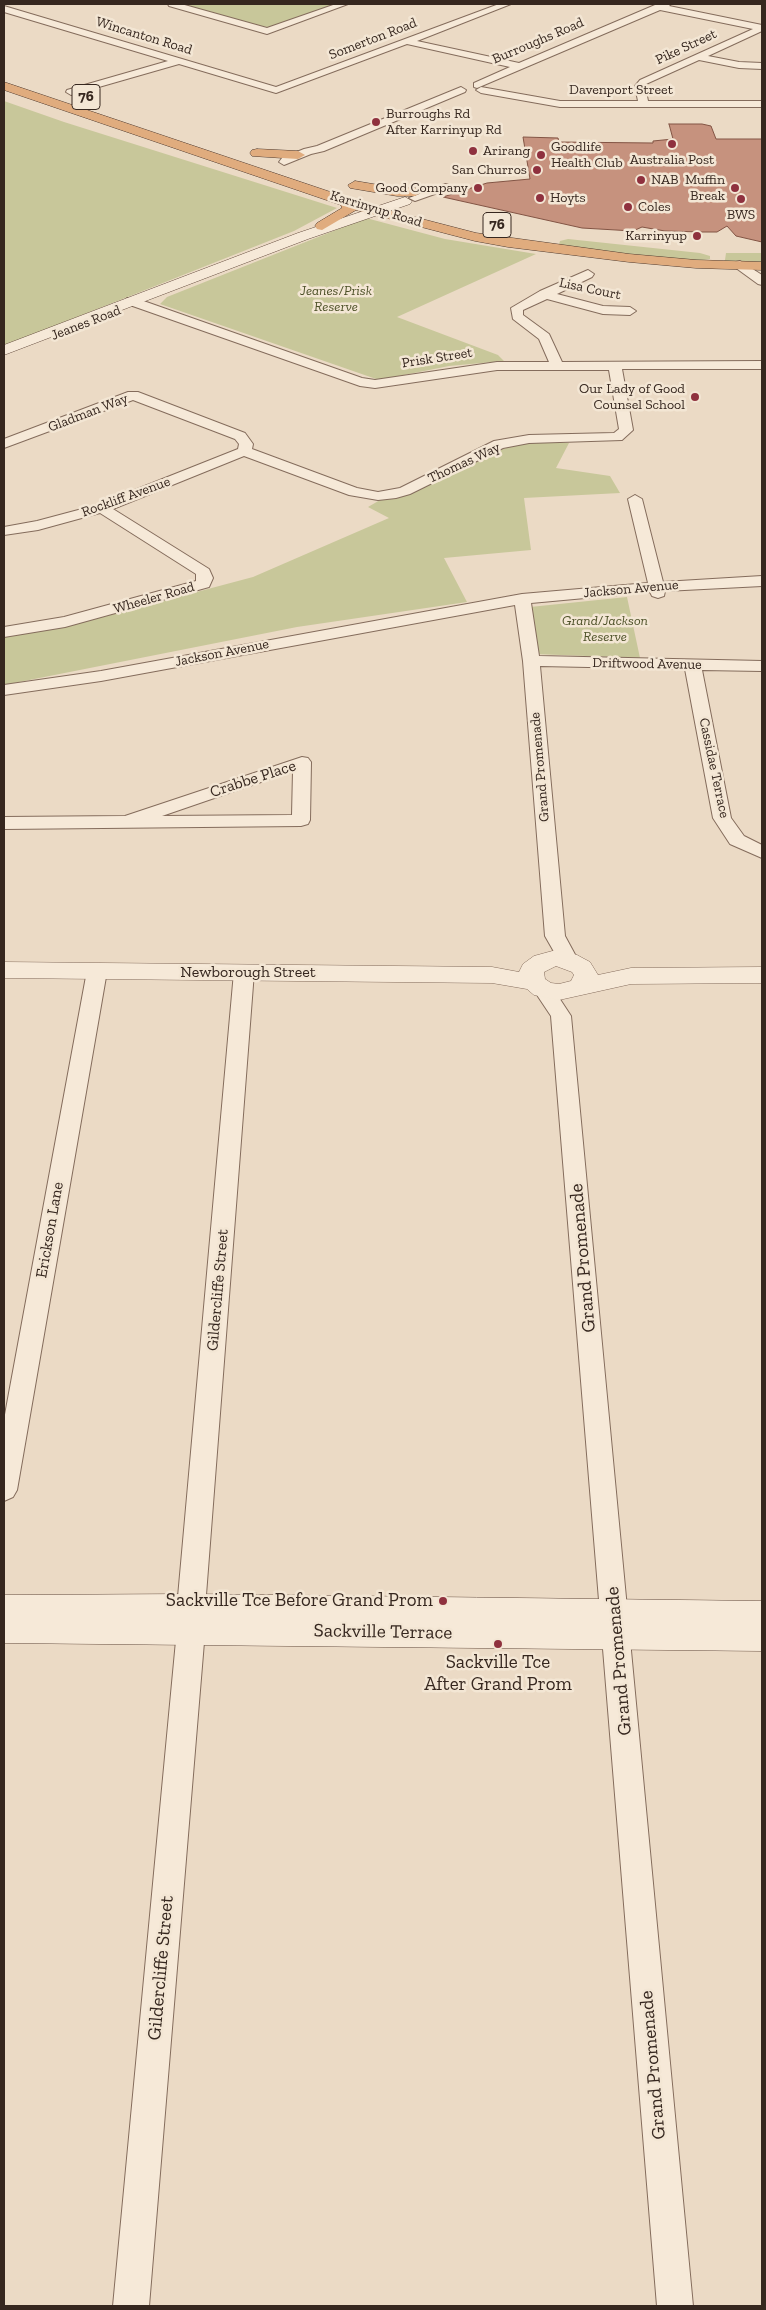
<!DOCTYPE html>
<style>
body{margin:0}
#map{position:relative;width:766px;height:2310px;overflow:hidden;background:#ebdac5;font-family:"Zilla Slab",serif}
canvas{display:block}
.frame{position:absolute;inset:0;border:5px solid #36271f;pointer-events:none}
</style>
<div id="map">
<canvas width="766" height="2310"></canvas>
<div class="frame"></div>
</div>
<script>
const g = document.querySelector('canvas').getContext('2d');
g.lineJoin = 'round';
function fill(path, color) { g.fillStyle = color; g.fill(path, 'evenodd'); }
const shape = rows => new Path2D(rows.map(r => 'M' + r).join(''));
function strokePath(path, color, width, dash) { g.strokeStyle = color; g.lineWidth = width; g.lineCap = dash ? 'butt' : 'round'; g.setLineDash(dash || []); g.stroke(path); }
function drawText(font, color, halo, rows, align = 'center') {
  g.font = font + ' "Zilla Slab",serif'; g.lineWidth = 5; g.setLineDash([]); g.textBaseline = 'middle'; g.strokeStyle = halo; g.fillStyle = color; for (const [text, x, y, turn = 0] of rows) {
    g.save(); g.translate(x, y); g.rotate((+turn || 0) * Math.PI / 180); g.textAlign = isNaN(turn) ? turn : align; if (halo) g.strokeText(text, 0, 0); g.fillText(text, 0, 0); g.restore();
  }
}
fill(shape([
 [182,4,339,4,279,25,269,27,257,26],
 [4,101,64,122,337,208,294,231,4,346],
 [366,218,445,239,536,254,397,317,498,355,504,361,449,366,379,380,160,304,167,297],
 [568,239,700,253,710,256,710,259,689,262,564,247,559,244,560,241],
 [726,253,762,253,762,263,722,263,725,260],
 [528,442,569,443,556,468,610,476,620,493,524,498,531,550,444,558,467,602,297,627,4,685,4,637,69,626,253,577,389,518,368,507,380,500,399,498,492,452],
 [627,597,640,658,534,654,530,607]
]), '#c8c79a');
const building = shape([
 [669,124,702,124,711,126,716,139,762,139,762,242,736,236,727,226,717,232,703,232,665,231,642,227,633,231,582,228,443,197,487,183,530,179,523,137,558,138,559,142,653,143,653,141,673,139,669,124]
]);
fill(building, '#c6927e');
strokePath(building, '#825444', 1);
const minor = shape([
 [168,4,181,4,267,28,336,4,348,4,267,34,169,6,168,4],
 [499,4,511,4,417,41,519,63,655,5,671,4,669,6,762,25,762,31,708,56,739,62,762,63,762,69,739,68,699,60,646,84,645,86,648,101,762,101,762,107,560,107,481,93,476,90,481,87,560,101,638,101,635,86,640,80,753,29,660,10,477,88,474,87,474,83,510,67,407,44,276,93,179,64,71,95,66,92,67,90,168,61,4,12,4,6,276,87,499,4],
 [461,87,466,90,465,92,324,151,311,154,284,165,279,162,282,158,304,149,317,146,461,87],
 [445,184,449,185,451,187,449,189,415,201,409,198,445,184],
 [740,261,762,275,762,285,758,284,736,268,734,265,736,262,740,261],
 [588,270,594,274,592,277,557,294,603,306,630,307,636,311,630,315,603,314,547,299,523,310,523,315,549,334,562,362,762,361,762,369,622,369,633,430,622,440,529,443,503,448,410,494,396,498,378,500,349,495,244,456,113,509,209,569,213,578,209,587,65,627,4,637,4,627,64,617,196,581,196,574,100,513,38,530,4,535,4,527,37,521,97,505,238,449,239,444,235,439,133,400,4,448,4,439,128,392,138,392,245,433,253,444,252,449,357,488,378,492,400,488,494,441,529,435,614,433,619,429,609,370,497,370,375,388,360,386,127,304,125,301,127,298,135,298,362,378,375,380,497,362,549,362,539,339,513,319,511,308,540,291,588,270],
 [635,495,642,499,663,582,762,576,762,586,665,591,664,596,658,598,652,596,650,592,531,603,539,656,762,661,762,671,702,670,731,818,744,836,762,845,762,858,730,844,713,818,685,669,540,666,565,936,578,960,575,964,568,966,561,964,545,936,523,661,515,605,101,681,4,695,4,685,101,671,522,594,648,583,628,499,635,495],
 [302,757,308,758,311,762,310,820,308,824,301,826,4,829,4,817,125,816,302,757],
 [293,771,292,815,162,816,293,771],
 [97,965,104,967,107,971,17,1490,13,1497,4,1501,4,1420,87,971,90,967,97,965],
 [244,966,251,968,254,972,205,1608,201,1616,193,1619,201,1622,205,1630,149,2306,113,2306,177,1630,181,1622,189,1619,181,1616,177,1608,234,972,237,968,244,966],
 [543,983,550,984,571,1016,693,2306,657,2306,551,1016,533,989,536,984,543,983]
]);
const tertiary = shape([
 [556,950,577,955,590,962,598,975,631,968,762,967,762,983,631,984,559,1000,534,995,527,989,492,983,4,978,4,962,492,967,519,972,523,964,534,956,556,950],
 [556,966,572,972,574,975,571,981,559,984,551,983,545,979,544,972,556,966]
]);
const secondary = shape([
 [405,197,412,201,410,204,308,239,4,355,4,345,298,233,405,197],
 [191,1594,762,1601,762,1651,4,1643,4,1595,191,1594]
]);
const trunk = shape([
 [4,82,372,206,476,233,629,254,696,260,762,262,762,270,696,268,629,262,508,247,475,241,356,210,322,230,317,229,315,226,317,223,342,208,341,205,4,90,4,82],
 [257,149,298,151,305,155,298,159,252,156,250,153,252,150,257,149],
 [355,181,397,188,415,188,422,192,415,196,397,196,350,188,348,185,355,181]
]);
strokePath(minor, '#846c5c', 2);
strokePath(tertiary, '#846c5c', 1);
strokePath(secondary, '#664e40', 1);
strokePath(trunk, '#523c30', 1);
fill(minor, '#f6e9d8');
fill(tertiary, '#f6e9d8');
fill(secondary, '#f6e9d8');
fill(trunk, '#e0ac7e');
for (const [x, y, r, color] of [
 [376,122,5,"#8f313e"],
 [672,144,5,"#8f313e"],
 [473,151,5,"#8f313e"],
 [541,155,5,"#8f313e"],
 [537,170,5,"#8f313e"],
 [641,180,5,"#8f313e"],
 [478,188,5,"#8f313e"],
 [735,188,5,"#8f313e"],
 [540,198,5,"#8f313e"],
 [741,199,5,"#8f313e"],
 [628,207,5,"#8f313e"],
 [697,236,5,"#8f313e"],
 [695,397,5,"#8f313e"],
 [443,1601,5,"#8f313e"],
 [498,1644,5,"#8f313e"]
]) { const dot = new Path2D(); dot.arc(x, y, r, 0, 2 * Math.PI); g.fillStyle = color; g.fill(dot); strokePath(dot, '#f3e6d4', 2); }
drawText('14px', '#36271f', '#f3e6d4', [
 ["Wincanton Road",144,36,17],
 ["Somerton Road",373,39,-21],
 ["Burroughs Road",538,41,-23],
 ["Pike Street",686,47,-25],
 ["Davenport Street",621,90],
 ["Karrinyup Road",376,209,17],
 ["Lisa Court",590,289,12],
 ["Jeanes Road",86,323,-21],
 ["Prisk Street",437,358,-9],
 ["Gladman Way",88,413,-21],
 ["Thomas Way",464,463,-25],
 ["Rockliff Avenue",126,497,-20],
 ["Jackson Avenue",631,589,-5],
 ["Wheeler Road",154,598,-16],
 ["Jackson Avenue",222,653,-11],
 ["Driftwood Avenue",647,664,1],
 ["Grand Promenade",540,767,-95],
 ["Cassidae Terrace",714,768,78]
]);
drawText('14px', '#36271f', '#f3e6d4', [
 ["Burroughs Rd",386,114],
 ["After Karrinyup Rd",386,130],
 ["Goodlife",551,147],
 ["Health Club",551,163],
 ["Arirang",483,151],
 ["Australia Post",672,160,"center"],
 ["San Churros",527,170,"right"],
 ["NAB",651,180],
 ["Muffin",725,180,"right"],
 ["Break",725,196,"right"],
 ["Good Company",468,188,"right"],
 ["Hoyts",550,198],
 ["Coles",638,207],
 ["BWS",741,215,"center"],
 ["Karrinyup",687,236,"right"],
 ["Our Lady of Good",685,389,"right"],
 ["Counsel School",685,405,"right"]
], 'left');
drawText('italic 14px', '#4c5027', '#f3e6d4', [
 ["Jeanes/Prisk",336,291],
 ["Reserve",336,307],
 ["Grand/Jackson",605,621],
 ["Reserve",605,637]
]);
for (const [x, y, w] of [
 [86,97,28],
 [497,225,28]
]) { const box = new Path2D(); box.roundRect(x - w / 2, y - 12.5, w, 25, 4); g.fillStyle = '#f3e6d4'; g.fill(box); strokePath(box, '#36271f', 1); }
drawText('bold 15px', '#36271f', null, [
 ["76",86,97],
 ["76",497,225]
]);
drawText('16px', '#36271f', '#f3e6d4', [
 ["Crabbe Place",253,779,-18],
 ["Newborough Street",248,972],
 ["Erickson Lane",50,1230,-80],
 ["Gildercliffe Street",218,1290,-85]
]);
drawText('19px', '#36271f', '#f3e6d4', [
 ["Grand Promenade",583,1258,-95],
 ["Sackville Terrace",383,1632,1],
 ["Grand Promenade",619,1661,-95],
 ["Gildercliffe Street",161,1968,-85],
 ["Grand Promenade",653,2065,-95]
]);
drawText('19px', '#36271f', '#f3e6d4', [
 ["Sackville Tce Before Grand Prom",433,1601],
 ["Sackville Tce",498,1663,"center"],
 ["After Grand Prom",498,1685,"center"]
], 'right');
</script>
